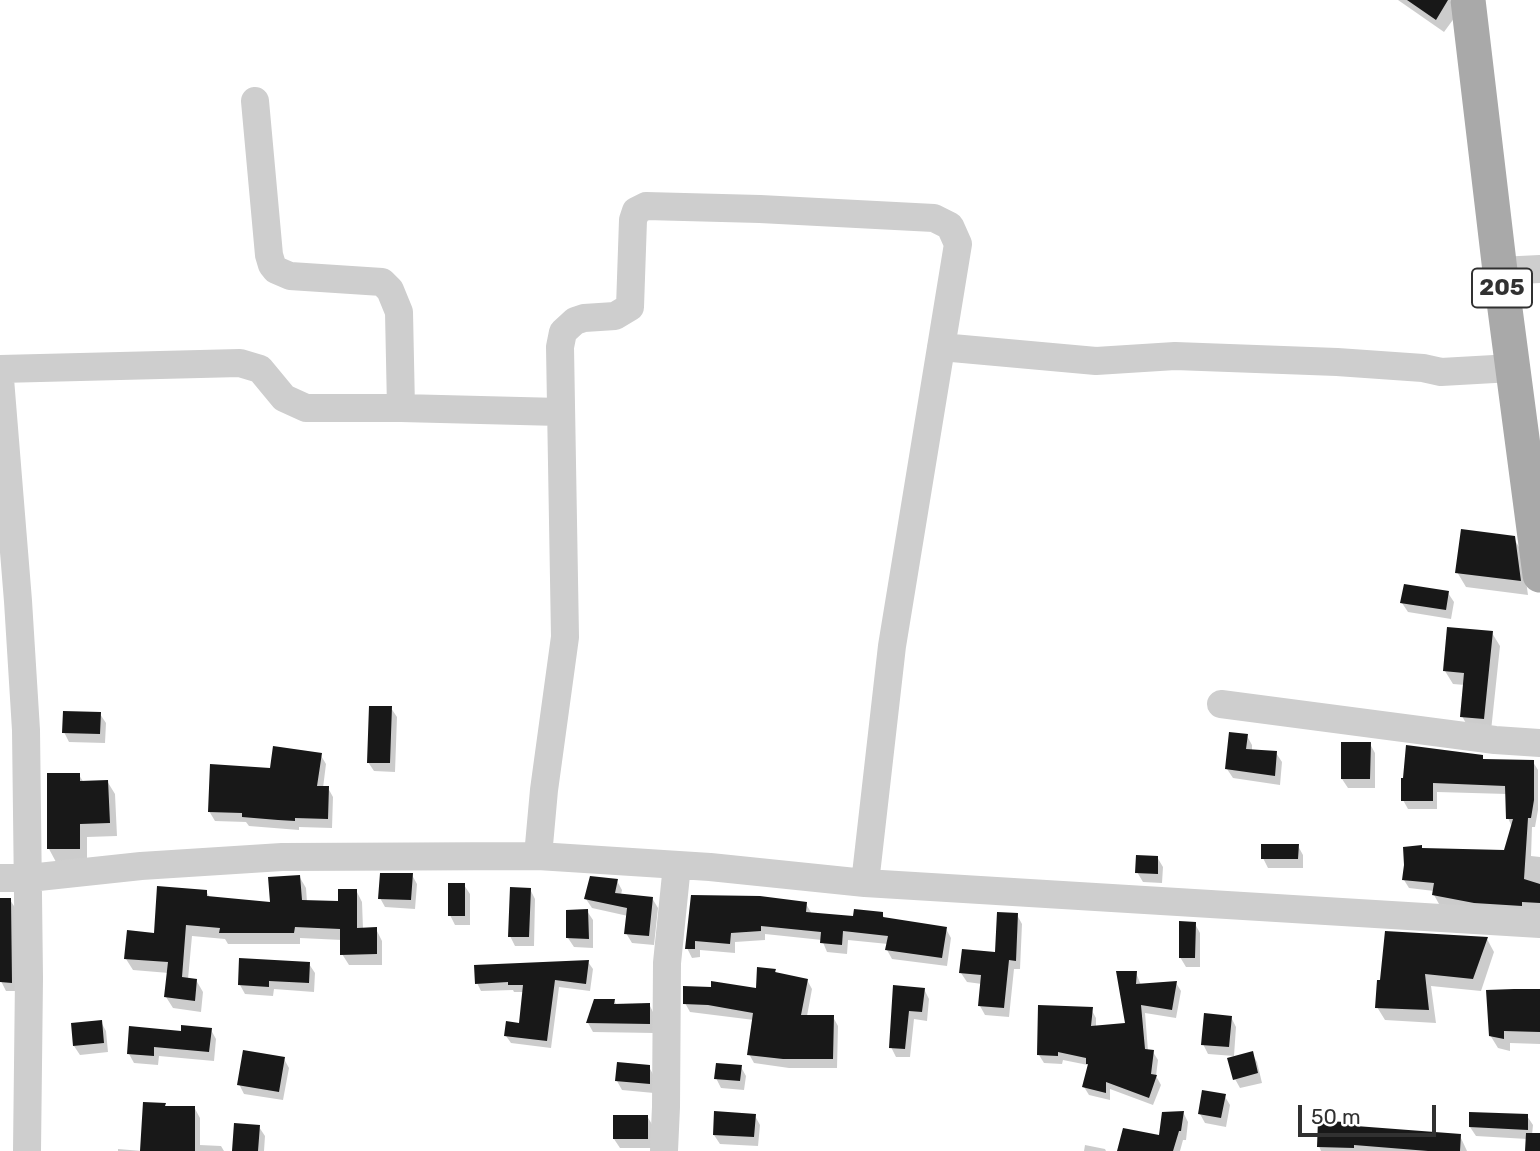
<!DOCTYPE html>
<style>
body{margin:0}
#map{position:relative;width:1540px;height:1151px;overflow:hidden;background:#fff;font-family:Rubik,sans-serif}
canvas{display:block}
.scale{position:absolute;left:1298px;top:1105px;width:138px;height:32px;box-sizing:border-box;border:4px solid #313131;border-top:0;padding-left:9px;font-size:21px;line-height:24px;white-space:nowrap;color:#313131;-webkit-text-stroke:5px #fff;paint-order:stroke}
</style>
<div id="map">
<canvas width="1540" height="1151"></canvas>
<div class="scale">50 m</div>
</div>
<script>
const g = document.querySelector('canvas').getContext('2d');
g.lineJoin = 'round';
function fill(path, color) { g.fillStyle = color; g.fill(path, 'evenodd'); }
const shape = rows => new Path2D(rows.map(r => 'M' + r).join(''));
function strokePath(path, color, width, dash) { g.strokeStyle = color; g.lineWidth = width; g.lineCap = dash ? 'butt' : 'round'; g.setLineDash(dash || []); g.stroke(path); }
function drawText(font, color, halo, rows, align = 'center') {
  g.font = font + ' Rubik,sans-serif'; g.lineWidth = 7; g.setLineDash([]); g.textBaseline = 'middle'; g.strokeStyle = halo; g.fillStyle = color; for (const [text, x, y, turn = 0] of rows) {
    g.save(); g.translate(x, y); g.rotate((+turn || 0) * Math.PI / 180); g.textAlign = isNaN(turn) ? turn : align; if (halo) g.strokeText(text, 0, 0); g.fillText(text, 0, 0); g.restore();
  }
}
fill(shape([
 [1398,0,1450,0,1455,10,1455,17,1444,32],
 [1513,537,1522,552,1528,595,1466,587,1457,572],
 [1448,593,1454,602,1451,619,1408,612,1402,603],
 [1492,633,1500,646,1491,731,1469,729,1462,716,1465,685,1453,684,1445,671],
 [391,708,397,717,395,772,374,771,368,762],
 [100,714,106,723,105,743,69,742,64,732],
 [1247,736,1252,745,1252,751,1276,753,1282,762,1280,785,1233,778,1227,769],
 [1370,744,1375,753,1375,788,1348,788,1342,779],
 [320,754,326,764,323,788,328,788,333,797,332,828,299,827,299,830,249,826,246,822,215,821,209,811,272,770],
 [1482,757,1484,761,1533,762,1538,770,1538,810,1535,827,1532,827,1531,856,1540,857,1540,911,1480,912,1439,904,1434,895,1434,891,1409,888,1404,880,1423,850,1505,851,1512,827,1508,818,1507,794,1437,792,1437,809,1408,809,1403,800,1403,779],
 [79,775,84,783,107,781,115,794,117,836,87,837,87,862,56,862,49,849],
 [1298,846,1303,855,1303,868,1268,868,1263,858],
 [1157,857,1163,867,1162,883,1143,882,1137,872],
 [412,875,417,884,415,909,385,907,380,898],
 [299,876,306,888,307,902,340,903,356,890,362,902,363,929,376,929,382,941,382,965,349,965,342,954,342,940,300,938,300,944,228,944,225,939,192,936,188,979,196,980,203,992,201,1012,173,1008,166,997,169,973,133,970,126,959,206,891,210,898,272,904],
 [617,881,622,890,621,895,652,898,658,908,654,945,632,943,626,933,628,916,592,908,586,899],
 [464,885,470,894,470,925,455,925,450,915],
 [530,889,535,899,534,946,515,946,510,936],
 [692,896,806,904,812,914,855,918,882,914,885,919,946,929,951,938,947,966,892,959,887,950,888,944,848,940,847,954,827,952,822,940,765,934,765,940,735,942,735,953,700,950,700,957,692,958,687,948],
 [10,900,16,909,17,991,6,991,1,981,0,952],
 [587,911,593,920,593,948,574,947,568,938],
 [1017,915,1022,924,1020,969,1014,969,1009,1017,985,1015,980,1006,982,984,967,982,961,973,996,954],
 [1195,924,1200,933,1200,967,1186,967,1180,957],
 [1487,939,1494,952,1481,991,1431,986,1436,1023,1385,1020,1377,1007,1379,982],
 [588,962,593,969,590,991,559,987,551,1048,511,1043,506,1036,521,1025,524,992,514,992,513,990,481,991,477,983],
 [309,964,315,973,314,992,274,989,273,996,245,994,240,985],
 [775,970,777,974,807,980,812,989,807,1016,833,1017,838,1026,837,1068,789,1068,754,1063,749,1054,754,1020,690,1012,685,1003,757,990],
 [1136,973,1141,985,1176,983,1181,991,1176,1018,1145,1013,1148,1051,1153,1052,1158,1060,1156,1076,1161,1085,1153,1105,1110,1089,1110,1100,1089,1095,1084,1087,1088,1065,1063,1060,1062,1064,1044,1063,1039,1055,1091,1009,1096,1018,1096,1027,1128,1024],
 [895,986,924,989,929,999,927,1021,914,1019,910,1057,896,1057,891,1047],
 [1540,991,1540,1044,1510,1043,1510,1051,1498,1048,1490,1035],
 [614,1000,617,1006,649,1004,654,1014,654,1033,593,1032,588,1023],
 [1231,1017,1236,1027,1234,1056,1208,1054,1203,1044],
 [101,1022,106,1031,108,1052,80,1055,74,1046],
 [211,1030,216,1039,214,1061,159,1056,158,1065,134,1063,129,1054,182,1033],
 [1252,1053,1257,1062,1262,1083,1240,1088,1235,1079],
 [284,1059,289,1068,283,1100,244,1094,239,1084],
 [649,1067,654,1076,654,1093,622,1090,617,1081],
 [741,1067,746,1076,744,1090,721,1088,716,1078],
 [1224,1095,1230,1105,1226,1127,1205,1123,1200,1114],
 [165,1105,166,1108,194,1107,200,1118,200,1145,221,1146,224,1151,118,1151,118,1149,142,1151],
 [1183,1112,1188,1122,1186,1140,1183,1140,1180,1151,1119,1151,1161,1137],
 [647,1116,653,1126,652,1148,620,1148,614,1139],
 [755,1116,760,1125,758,1146,720,1144,714,1135],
 [1527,1116,1533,1125,1532,1135,1540,1135,1540,1151,1527,1151,1527,1139,1476,1136,1470,1127],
 [259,1127,265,1136,264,1151,234,1151],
 [1357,1128,1460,1136,1467,1151,1321,1151,1319,1146],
 [1085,1145,1105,1149,1106,1151,1084,1151]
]), '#0003');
fill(shape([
 [1407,0,1448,0,1436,20],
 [1461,529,1515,536,1521,581,1455,573],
 [1404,584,1449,591,1446,610,1400,603],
 [1447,627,1493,631,1484,719,1460,717,1464,673,1443,671],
 [369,706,392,706,390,763,367,763],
 [63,711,101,712,100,734,62,733],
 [1229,732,1248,734,1246,749,1277,751,1275,776,1225,769],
 [1341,742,1371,742,1370,779,1341,779],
 [1406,745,1483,755,1483,759,1534,760,1534,800,1531,818,1528,818,1524,879,1540,884,1540,903,1522,902,1522,906,1474,903,1432,895,1434,883,1402,880,1404,865,1403,847,1422,845,1422,848,1504,850,1513,819,1506,819,1505,786,1433,783,1433,801,1401,801,1401,778,1403,778],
 [273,746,322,753,317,786,329,786,328,819,295,818,295,821,278,820,242,817,242,813,208,812,210,764,270,768],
 [47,773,80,773,80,781,108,780,110,823,80,824,80,849,47,849],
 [1261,844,1299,844,1298,859,1261,859],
 [1136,855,1158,856,1158,874,1135,873],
 [380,873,413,873,411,900,378,899],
 [300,875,302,900,338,901,338,889,357,889,357,928,377,927,377,954,340,955,340,929,295,927,294,933,219,933,220,928,186,925,182,977,197,979,195,1001,164,997,168,962,124,959,127,930,154,933,157,886,207,890,207,896,270,902,268,877],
 [590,876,618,879,615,893,653,897,649,936,624,934,627,908,584,899],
 [448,883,465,883,465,916,448,916],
 [510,887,531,888,529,937,508,937],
 [691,895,760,896,807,902,806,912,853,916,854,909,883,912,883,917,947,927,942,958,885,950,888,936,843,931,842,945,820,943,821,932,761,926,761,931,731,933,730,944,695,941,695,949,685,949],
 [0,898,11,898,12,983,0,982],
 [588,909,589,939,566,938,566,910],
 [997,912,1018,913,1016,961,1009,960,1004,1008,978,1006,981,975,959,973,962,949,995,952],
 [1179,921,1196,922,1195,958,1179,958],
 [1385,931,1488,937,1473,979,1425,974,1429,1010,1375,1008,1377,980,1380,980],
 [239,958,310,962,309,983,269,981,269,987,238,985],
 [589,960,586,984,555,980,547,1041,504,1036,506,1021,519,1023,523,985,508,985,508,982,475,984,474,965],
 [757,967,776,969,775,972,808,979,801,1015,834,1015,833,1059,783,1059,747,1055,753,1013,708,1005,683,1004,683,986,711,987,711,981,756,988],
 [1116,971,1137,971,1136,984,1177,981,1172,1010,1141,1005,1145,1049,1154,1050,1151,1074,1157,1075,1149,1098,1106,1082,1106,1093,1082,1087,1088,1064,1086,1064,1086,1058,1058,1052,1058,1056,1037,1055,1038,1005,1093,1007,1091,1026,1125,1023],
 [893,985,925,988,922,1012,909,1011,905,1049,889,1048],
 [1514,989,1540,989,1540,1032,1504,1031,1504,1039,1489,1036,1486,990],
 [594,999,615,999,614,1004,650,1003,650,1024,586,1023],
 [1204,1013,1232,1016,1229,1047,1201,1045],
 [102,1020,104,1043,73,1046,71,1023],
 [181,1025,212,1028,209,1052,154,1047,154,1056,127,1054,129,1026,181,1031],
 [243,1050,285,1057,279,1092,237,1085],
 [1253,1051,1258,1073,1233,1080,1227,1058],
 [617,1062,650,1065,650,1084,615,1081],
 [716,1063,742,1065,740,1081,714,1079],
 [1202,1090,1226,1094,1221,1118,1198,1114],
 [143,1102,166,1103,165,1106,195,1106,195,1151,140,1151],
 [714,1111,756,1114,754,1137,713,1135],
 [1184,1111,1181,1131,1179,1131,1173,1151,1117,1151,1123,1128,1159,1135,1162,1112],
 [1469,1112,1528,1114,1528,1130,1469,1127],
 [613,1115,648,1115,648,1139,613,1139],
 [1318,1120,1356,1123,1356,1126,1461,1134,1460,1151,1428,1151,1354,1145,1354,1148,1317,1147],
 [234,1123,260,1125,258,1151,232,1151],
 [1526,1133,1540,1133,1540,1151,1525,1151]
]), '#181818');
strokePath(shape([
 [255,101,269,255,272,265,276,270,290,276,382,282,390,290,399,312,401,408],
 [1500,271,1540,269],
 [941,347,1096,361,1175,356,1337,362,1423,368,1441,372,1512,368],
 [0,369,240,363,260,369,284,398,306,408,401,408,560,412],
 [0,379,18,601,26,730,29,978,27,1151],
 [1221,704,1495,740,1540,743],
 [538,856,544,790,565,637,560,347,563,332,575,321,584,318,615,316,630,307,633,220,636,211,646,206,760,209,934,218,950,226,958,244,892,646,865,883],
 [0,878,29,878,141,866,282,857,538,856,710,867,865,883,1540,924],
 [664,1151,666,1107,667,963,677,865]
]), '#cecece', 28);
strokePath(shape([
 [1468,0,1500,271,1540,575]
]), '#a9a9a9', 35);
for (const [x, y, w] of [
 [1502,288,60]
]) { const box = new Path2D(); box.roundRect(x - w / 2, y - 19.5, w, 39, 5); g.fillStyle = '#fff'; g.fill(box); strokePath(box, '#313131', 2); }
drawText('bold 23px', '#313131', null, [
 ["205",1502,288]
]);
</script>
